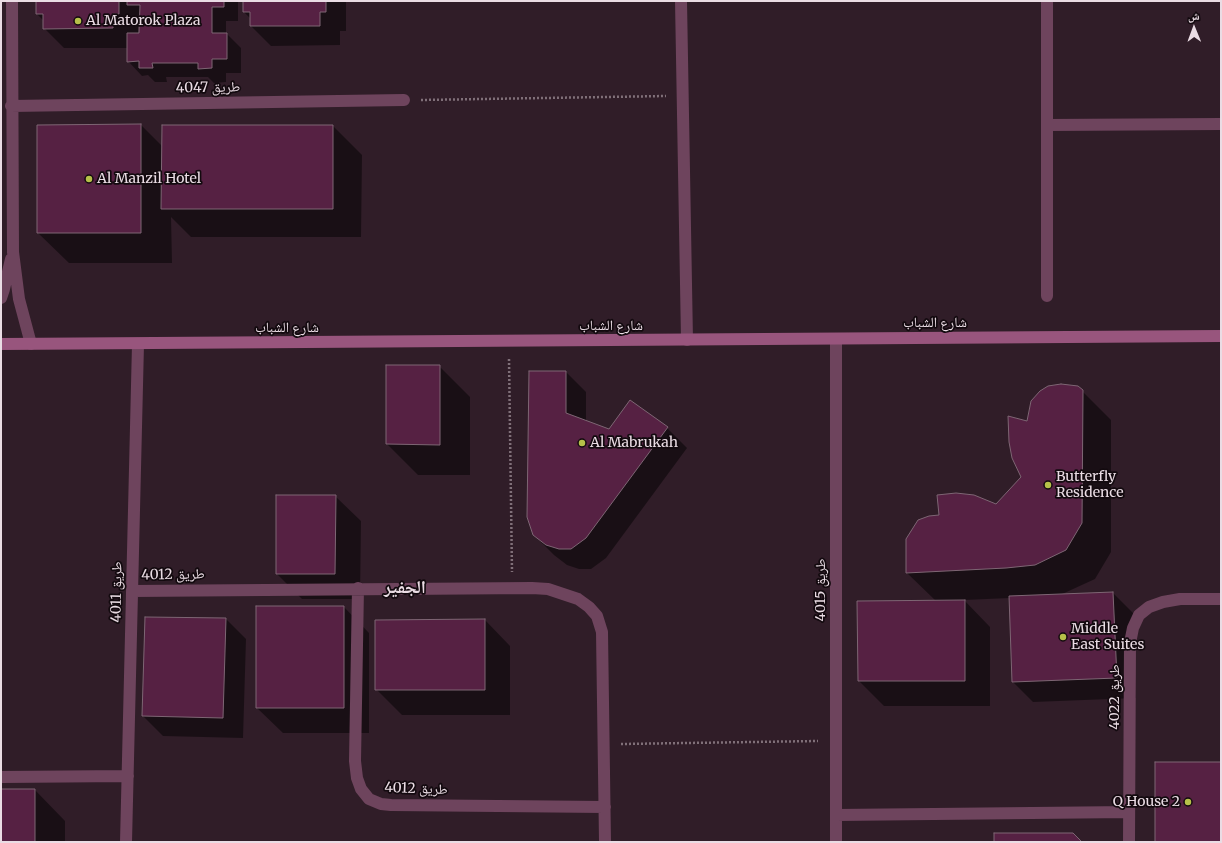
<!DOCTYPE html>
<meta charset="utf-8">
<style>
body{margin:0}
#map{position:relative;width:1222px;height:843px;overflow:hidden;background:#301d28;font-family:Merriweather,"Noto Naskh Arabic",serif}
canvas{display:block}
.frame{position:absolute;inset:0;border:2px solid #eadce4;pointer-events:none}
.north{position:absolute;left:1174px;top:8px;width:40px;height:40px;-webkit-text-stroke:3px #130a0f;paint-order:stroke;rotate:359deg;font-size:11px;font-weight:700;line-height:16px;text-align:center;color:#eadce4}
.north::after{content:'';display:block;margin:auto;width:14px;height:18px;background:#eadce4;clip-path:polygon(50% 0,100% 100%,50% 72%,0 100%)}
</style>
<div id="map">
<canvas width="1222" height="843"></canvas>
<div class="frame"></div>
<div class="north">ش</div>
</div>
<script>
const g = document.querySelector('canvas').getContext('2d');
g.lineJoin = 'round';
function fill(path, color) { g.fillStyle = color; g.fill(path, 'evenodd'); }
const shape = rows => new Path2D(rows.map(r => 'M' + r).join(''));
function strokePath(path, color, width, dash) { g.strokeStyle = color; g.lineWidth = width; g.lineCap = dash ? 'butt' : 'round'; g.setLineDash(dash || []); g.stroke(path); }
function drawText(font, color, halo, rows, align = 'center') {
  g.font = font + ' Merriweather,"Noto Naskh Arabic",serif'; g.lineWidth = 3.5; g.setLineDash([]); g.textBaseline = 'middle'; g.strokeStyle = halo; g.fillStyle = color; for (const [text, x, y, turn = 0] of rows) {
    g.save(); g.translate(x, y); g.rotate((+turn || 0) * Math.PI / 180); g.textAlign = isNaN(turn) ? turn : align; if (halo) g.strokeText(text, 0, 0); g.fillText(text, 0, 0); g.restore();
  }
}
fill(shape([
 [37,1,238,1,238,21,226,21,226,33,241,48,241,73,226,73,226,82,214,83,208,77,166,77,167,82,155,82,148,75,142,76,128,61,128,48,64,48,44,28,44,21,37,14],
 [138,15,140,17,140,34,138,34],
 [244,1,346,1,346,31,340,31,340,45,271,46,251,26,251,19,244,12],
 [141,125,163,147,333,126,362,155,361,237,191,237,171,217,172,263,69,263,38,233],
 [439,366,470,397,470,475,418,475,387,444],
 [566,372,586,392,586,421,609,430,630,402,667,428,687,448,606,558,591,569,579,569,567,565,554,555,534,535],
 [1082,391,1111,420,1111,552,1095,579,1060,595,1113,593,1133,613,1136,698,1033,702,1013,682,1010,598,964,600,990,627,990,706,884,706,859,681,936,601,907,573,940,516,996,505,1022,477,1028,422],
 [335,496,361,521,360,599,302,599,277,574],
 [344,607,369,633,369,733,283,733,257,708],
 [226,619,246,639,243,738,163,736,143,716],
 [485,620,510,646,510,715,402,715,376,689],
 [1,790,35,790,65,821,65,842,1,842]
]), '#0007');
const building = shape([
 [36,1,119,1,119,14,113,14,113,28,43,29,43,14,36,14,36,1],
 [127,1,224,1,224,7,212,7,212,33,227,33,227,59,212,59,212,68,198,69,198,63,152,63,153,68,139,68,139,61,127,62,127,33,139,33,140,5,127,5,127,1],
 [243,1,326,1,326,12,320,12,320,26,250,26,250,12,243,12,243,1],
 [141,124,141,233,37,233,37,125,141,124],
 [162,125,333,125,333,209,161,209,162,125],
 [386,365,440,365,440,445,386,444,386,365],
 [529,371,566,371,566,413,609,429,630,400,668,427,586,538,571,549,559,549,546,545,533,535,527,517,529,371],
 [1061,384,1078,386,1083,390,1082,523,1066,550,1035,565,1006,568,906,573,906,539,918,520,929,516,939,515,937,495,956,493,974,495,996,504,1021,477,1012,458,1009,442,1008,416,1027,421,1031,401,1040,391,1048,386,1061,384],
 [276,495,336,495,335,574,276,574,276,495],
 [1113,592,1117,678,1012,682,1009,596,1113,592],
 [965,600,965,681,858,681,857,601,965,600],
 [256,606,344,606,344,708,256,708,256,606],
 [145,617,226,618,223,718,142,716,145,617],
 [485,619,485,690,375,690,375,620,485,619],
 [1155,762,1221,762,1221,842,1155,842,1155,762],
 [1,789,35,789,35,842,1,842,1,789],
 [994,833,1073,833,1082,842,994,842,994,833]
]);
fill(building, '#562143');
strokePath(building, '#7e6674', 1);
strokePath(shape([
 [421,100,666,96],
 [509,359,512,572],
 [621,744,818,741]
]), '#807079', 2.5, [2, 2]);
strokePath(shape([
 [1047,1,1047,296],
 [1047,125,1221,124]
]), '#6e445d', 12);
strokePath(shape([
 [12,1,13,252,19,299,31,344],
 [681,1,687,340],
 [11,106,404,100],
 [1,298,4,289,11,259],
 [836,339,836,842],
 [358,588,355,761,357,778,361,789,369,799,381,804,391,805,605,807],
 [132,591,532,588,548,589,578,599,589,607,597,616,602,632,605,842],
 [1,777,128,776],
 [836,815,1129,812],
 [126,842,138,344],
 [1129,842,1130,643,1133,628,1139,615,1149,607,1163,602,1180,599,1221,599]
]), '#6e445d', 12);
strokePath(shape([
 [1,344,1221,336]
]), '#98557d', 12);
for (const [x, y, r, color] of [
 [78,21,4,"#b6c149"],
 [89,179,4,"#b6c149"],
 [582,443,4,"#b6c149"],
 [1048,485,4,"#b6c149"],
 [1063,637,4,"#b6c149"],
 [1188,802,4,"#b6c149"]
]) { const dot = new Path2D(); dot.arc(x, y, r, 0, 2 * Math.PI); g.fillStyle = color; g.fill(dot); strokePath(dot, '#130a0f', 1.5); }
drawText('14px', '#eadce4', '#130a0f', [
 ["Al Matorok Plaza",86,21],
 ["Al Manzil Hotel",97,179],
 ["Al Mabrukah",590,443],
 ["Butterfly",1056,477],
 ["Residence",1056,493],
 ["Middle",1071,629],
 ["East Suites",1071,645],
 ["Q House 2",1180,802,"right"]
], 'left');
drawText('14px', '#eadce4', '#130a0f', [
 ["طريق 4047",208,88,-1],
 ["شارع الشباب",935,323],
 ["شارع الشباب",611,326],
 ["شارع الشباب",287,328],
 ["طريق 4012",173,575,-1],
 ["طريق 4015",821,590,-90],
 ["طريق 4011",117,592,-89],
 ["طريق 4022",1115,697,-90],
 ["طريق 4012",416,789,2]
]);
drawText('bold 18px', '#eadce4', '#130a0f', [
 ["الجفير",405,588]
]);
</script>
